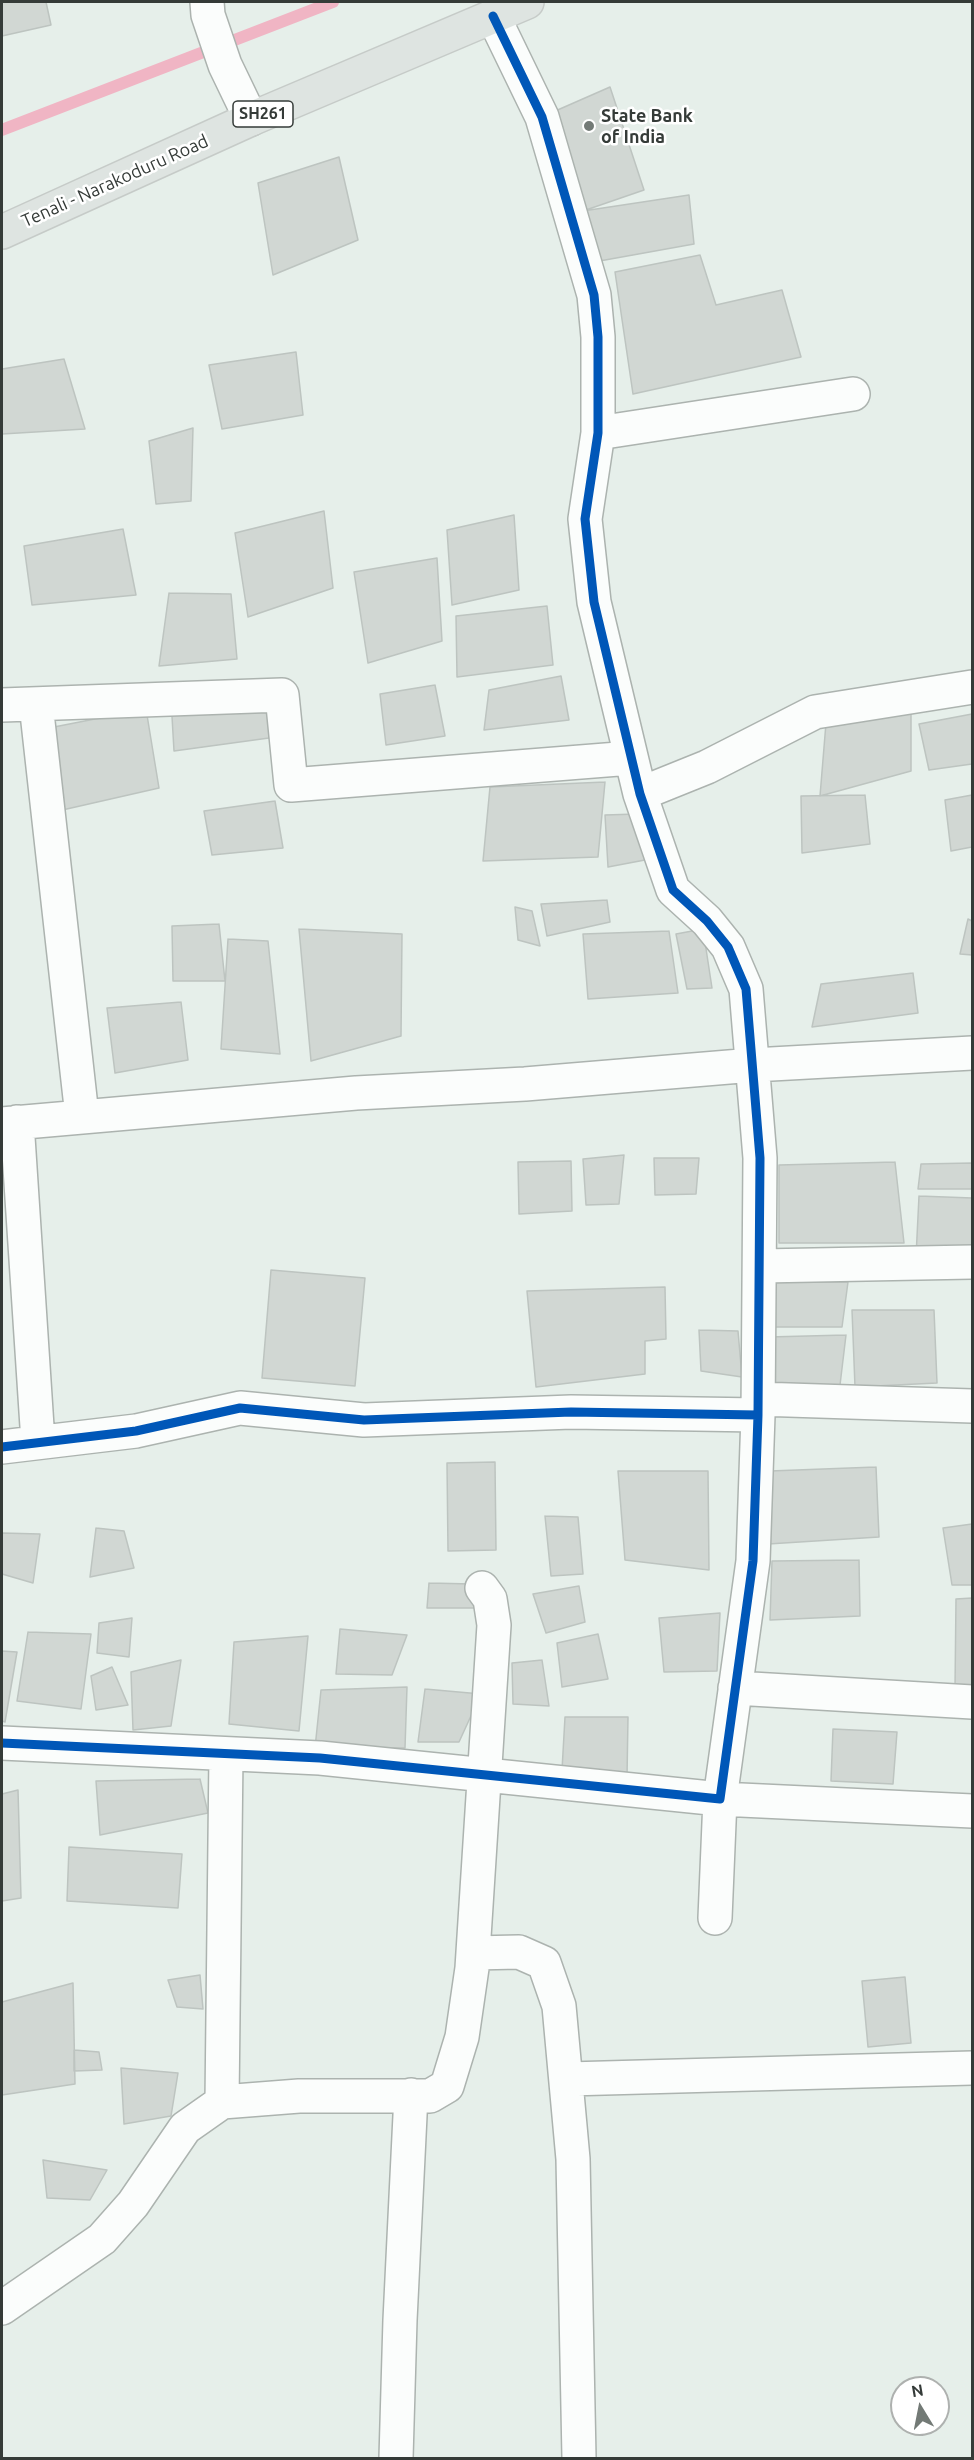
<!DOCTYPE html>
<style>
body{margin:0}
#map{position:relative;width:974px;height:2460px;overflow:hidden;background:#e6efea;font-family:Ubuntu,sans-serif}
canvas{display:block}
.frame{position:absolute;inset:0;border:3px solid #353b38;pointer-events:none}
.north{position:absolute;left:890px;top:2376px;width:60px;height:60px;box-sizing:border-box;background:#fff;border:2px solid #aeb1af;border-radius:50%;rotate:350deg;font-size:16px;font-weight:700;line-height:24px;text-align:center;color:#353b38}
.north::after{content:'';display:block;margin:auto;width:21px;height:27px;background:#737a76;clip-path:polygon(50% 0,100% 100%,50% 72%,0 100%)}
</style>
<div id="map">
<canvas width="974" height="2460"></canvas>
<div class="frame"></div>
<div class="north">N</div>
</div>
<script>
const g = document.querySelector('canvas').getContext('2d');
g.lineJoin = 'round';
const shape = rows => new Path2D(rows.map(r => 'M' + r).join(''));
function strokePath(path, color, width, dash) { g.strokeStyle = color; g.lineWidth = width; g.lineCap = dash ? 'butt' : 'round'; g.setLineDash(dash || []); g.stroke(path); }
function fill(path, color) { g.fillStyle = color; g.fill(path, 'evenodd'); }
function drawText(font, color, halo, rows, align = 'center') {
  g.font = font + ' Ubuntu,sans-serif'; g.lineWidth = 5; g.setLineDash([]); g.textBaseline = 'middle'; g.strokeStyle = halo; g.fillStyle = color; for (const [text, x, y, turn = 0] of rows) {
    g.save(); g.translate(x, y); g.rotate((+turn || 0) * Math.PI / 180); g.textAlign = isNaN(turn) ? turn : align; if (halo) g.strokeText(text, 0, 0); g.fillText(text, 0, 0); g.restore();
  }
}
strokePath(shape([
 [2,130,333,2]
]), '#f0b5c4', 12);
const building = shape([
 [2,2,46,2,51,25,2,36,2,2],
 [610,87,644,190,583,211,553,112,610,87],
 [339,157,358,240,273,275,258,183,339,157],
 [689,195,694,244,594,262,583,211,689,195],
 [700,255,716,305,782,290,801,357,633,394,615,272,700,255],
 [296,352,303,415,222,429,209,365,296,352],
 [64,359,85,429,2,434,2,369,64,359],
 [193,428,191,501,156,504,149,441,193,428],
 [324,511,333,588,248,617,235,533,324,511],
 [514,515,519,590,452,605,447,530,514,515],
 [123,529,136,595,32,605,24,546,123,529],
 [437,558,442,641,368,663,354,572,437,558],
 [169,593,231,594,237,659,159,666,169,593],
 [547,606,553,665,457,677,456,616,547,606],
 [561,676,569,720,484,730,489,690,561,676],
 [435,685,445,736,386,745,380,694,435,685],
 [171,699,271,703,269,738,174,751,171,699],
 [146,709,159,788,58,811,54,727,146,709],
 [911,709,911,771,820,796,826,723,911,709],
 [972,714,972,764,929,770,919,724,972,714],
 [605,782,598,857,483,861,490,787,605,782],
 [865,795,870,844,802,853,801,796,865,795],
 [972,795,972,847,951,851,945,800,972,795],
 [275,801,283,848,212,855,204,811,275,801],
 [637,814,645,860,608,867,605,815,637,814],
 [607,900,610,922,547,936,541,904,607,900],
 [515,907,532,911,540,946,518,940,515,907],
 [968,919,972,921,972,955,960,954,968,919],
 [219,924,225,981,173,981,172,926,219,924],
 [299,929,402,934,401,1036,311,1061,299,929],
 [703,929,712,988,687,989,676,934,703,929],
 [669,931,678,993,588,999,583,934,669,931],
 [228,939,268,941,280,1054,221,1049,228,939],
 [913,973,918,1013,812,1027,821,984,913,973],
 [181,1002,188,1060,115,1073,107,1008,181,1002],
 [624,1155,619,1204,586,1205,583,1159,624,1155],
 [654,1158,699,1158,696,1194,655,1195,654,1158],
 [571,1161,572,1211,519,1214,518,1162,571,1161],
 [895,1162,904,1243,779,1243,779,1165,895,1162],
 [972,1163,972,1189,918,1189,921,1164,972,1163],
 [919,1196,972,1198,972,1255,916,1257,919,1196],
 [271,1270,365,1278,355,1386,262,1378,271,1270],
 [774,1282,848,1282,842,1327,771,1327,774,1282],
 [665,1287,666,1339,645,1341,645,1374,536,1387,527,1291,665,1287],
 [852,1310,934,1310,937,1383,855,1387,852,1310],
 [699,1330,738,1331,742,1377,701,1371,699,1330],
 [846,1335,840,1385,767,1400,768,1337,846,1335],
 [495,1462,496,1550,448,1551,447,1463,495,1462],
 [876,1467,879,1537,768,1544,770,1471,876,1467],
 [618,1471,708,1471,709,1570,625,1560,618,1471],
 [545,1516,578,1517,583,1574,551,1576,545,1516],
 [972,1524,972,1585,952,1585,943,1528,972,1524],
 [96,1528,124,1531,134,1568,90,1577,96,1528],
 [2,1533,40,1534,33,1583,2,1574,2,1533],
 [859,1560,860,1616,770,1620,772,1561,859,1560],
 [429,1583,472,1584,474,1608,427,1608,429,1583],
 [579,1586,585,1622,546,1633,533,1594,579,1586],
 [972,1598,972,1685,955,1688,956,1599,972,1598],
 [720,1613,717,1671,664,1672,659,1618,720,1613],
 [132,1618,129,1657,97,1653,99,1623,132,1618],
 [340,1629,407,1635,392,1675,336,1674,340,1629],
 [28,1632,91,1634,81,1709,17,1701,28,1632],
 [598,1634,608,1679,562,1687,557,1643,598,1634],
 [308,1636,299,1731,229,1724,234,1642,308,1636],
 [2,1651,17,1652,5,1722,2,1721,2,1651],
 [181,1660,171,1726,133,1730,131,1672,181,1660],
 [542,1660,549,1706,513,1704,512,1663,542,1660],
 [112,1667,128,1705,96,1710,91,1676,112,1667],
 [407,1687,405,1748,315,1748,321,1690,407,1687],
 [425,1689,481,1694,459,1742,418,1742,425,1689],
 [565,1717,628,1717,627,1777,562,1770,565,1717],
 [833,1729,897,1732,893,1784,831,1781,833,1729],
 [200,1779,208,1813,100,1835,96,1781,200,1779],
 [18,1790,21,1898,2,1901,2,1794,18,1790],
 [69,1847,182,1854,178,1908,67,1901,69,1847],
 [200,1975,203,2009,177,2007,168,1980,200,1975],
 [905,1977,911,2043,868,2047,862,1981,905,1977],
 [73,1983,75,2084,2,2095,2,2002,73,1983],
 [74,2050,99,2052,102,2070,74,2071,74,2050],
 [121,2068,178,2073,171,2116,124,2124,121,2068],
 [43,2160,107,2170,90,2200,47,2198,43,2160]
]);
fill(building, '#d1d7d3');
strokePath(building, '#bdc4c0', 1.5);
const minor = shape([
 [207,2,208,15,225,65,251,119],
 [598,433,853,394],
 [36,704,82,1116],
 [2,705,282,695,291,785,631,758],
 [640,794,707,767,815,712,972,687],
 [17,1122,38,1442],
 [2,1124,356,1093,525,1084,753,1065,972,1053],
 [761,1266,972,1262],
 [758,1399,972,1406],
 [2,1447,136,1431,240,1408,364,1420,571,1412,758,1415,760,1158,746,989,728,947,707,921,673,890,640,794,594,602,585,519,598,433,598,337,594,295,542,117,493,16],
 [735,1688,972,1702],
 [2,1743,320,1758,720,1799,753,1561,758,1415],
 [715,1918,720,1799,972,1811],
 [473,1953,519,1952,544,1963,559,2006,573,2159,579,2458],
 [568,2079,972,2068],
 [222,2102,226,1754],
 [2,2308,102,2239,133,2204,185,2128,222,2102,299,2096,430,2096,447,2086,462,2037,472,1968,494,1625,490,1599,482,1588],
 [396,2458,400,2320,411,2095]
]);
const primary = shape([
 [2,232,251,119,527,2]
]);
strokePath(minor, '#acb3af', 36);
strokePath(primary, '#c6cbc8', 36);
strokePath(minor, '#fbfdfc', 33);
strokePath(primary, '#dee4e1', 33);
strokePath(shape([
 [2,1447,136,1431,240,1408,364,1420,571,1412,758,1415,760,1158,746,989,728,947,707,921,673,890,640,794,594,602,585,519,598,433,598,337,594,295,542,117,493,16],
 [2,1743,320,1758,720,1799,753,1561,758,1415]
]), '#0057b8', 9);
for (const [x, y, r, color] of [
 [589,126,6,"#737a76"]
]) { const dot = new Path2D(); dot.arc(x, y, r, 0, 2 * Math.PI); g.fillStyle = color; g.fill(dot); strokePath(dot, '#fff', 2); }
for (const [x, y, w] of [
 [263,114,60]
]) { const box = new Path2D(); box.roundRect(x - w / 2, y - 13, w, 26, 4.5); g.fillStyle = '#fff'; g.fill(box); strokePath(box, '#353b38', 1.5); }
drawText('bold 16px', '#353b38', null, [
 ["SH261",263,114]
]);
drawText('bold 18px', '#353b38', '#fff', [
 ["State Bank",601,116],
 ["of India",601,137]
], 'left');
drawText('18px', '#353b38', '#fff', [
 ["Tenali - Narakoduru Road",115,181,-24]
]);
</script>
